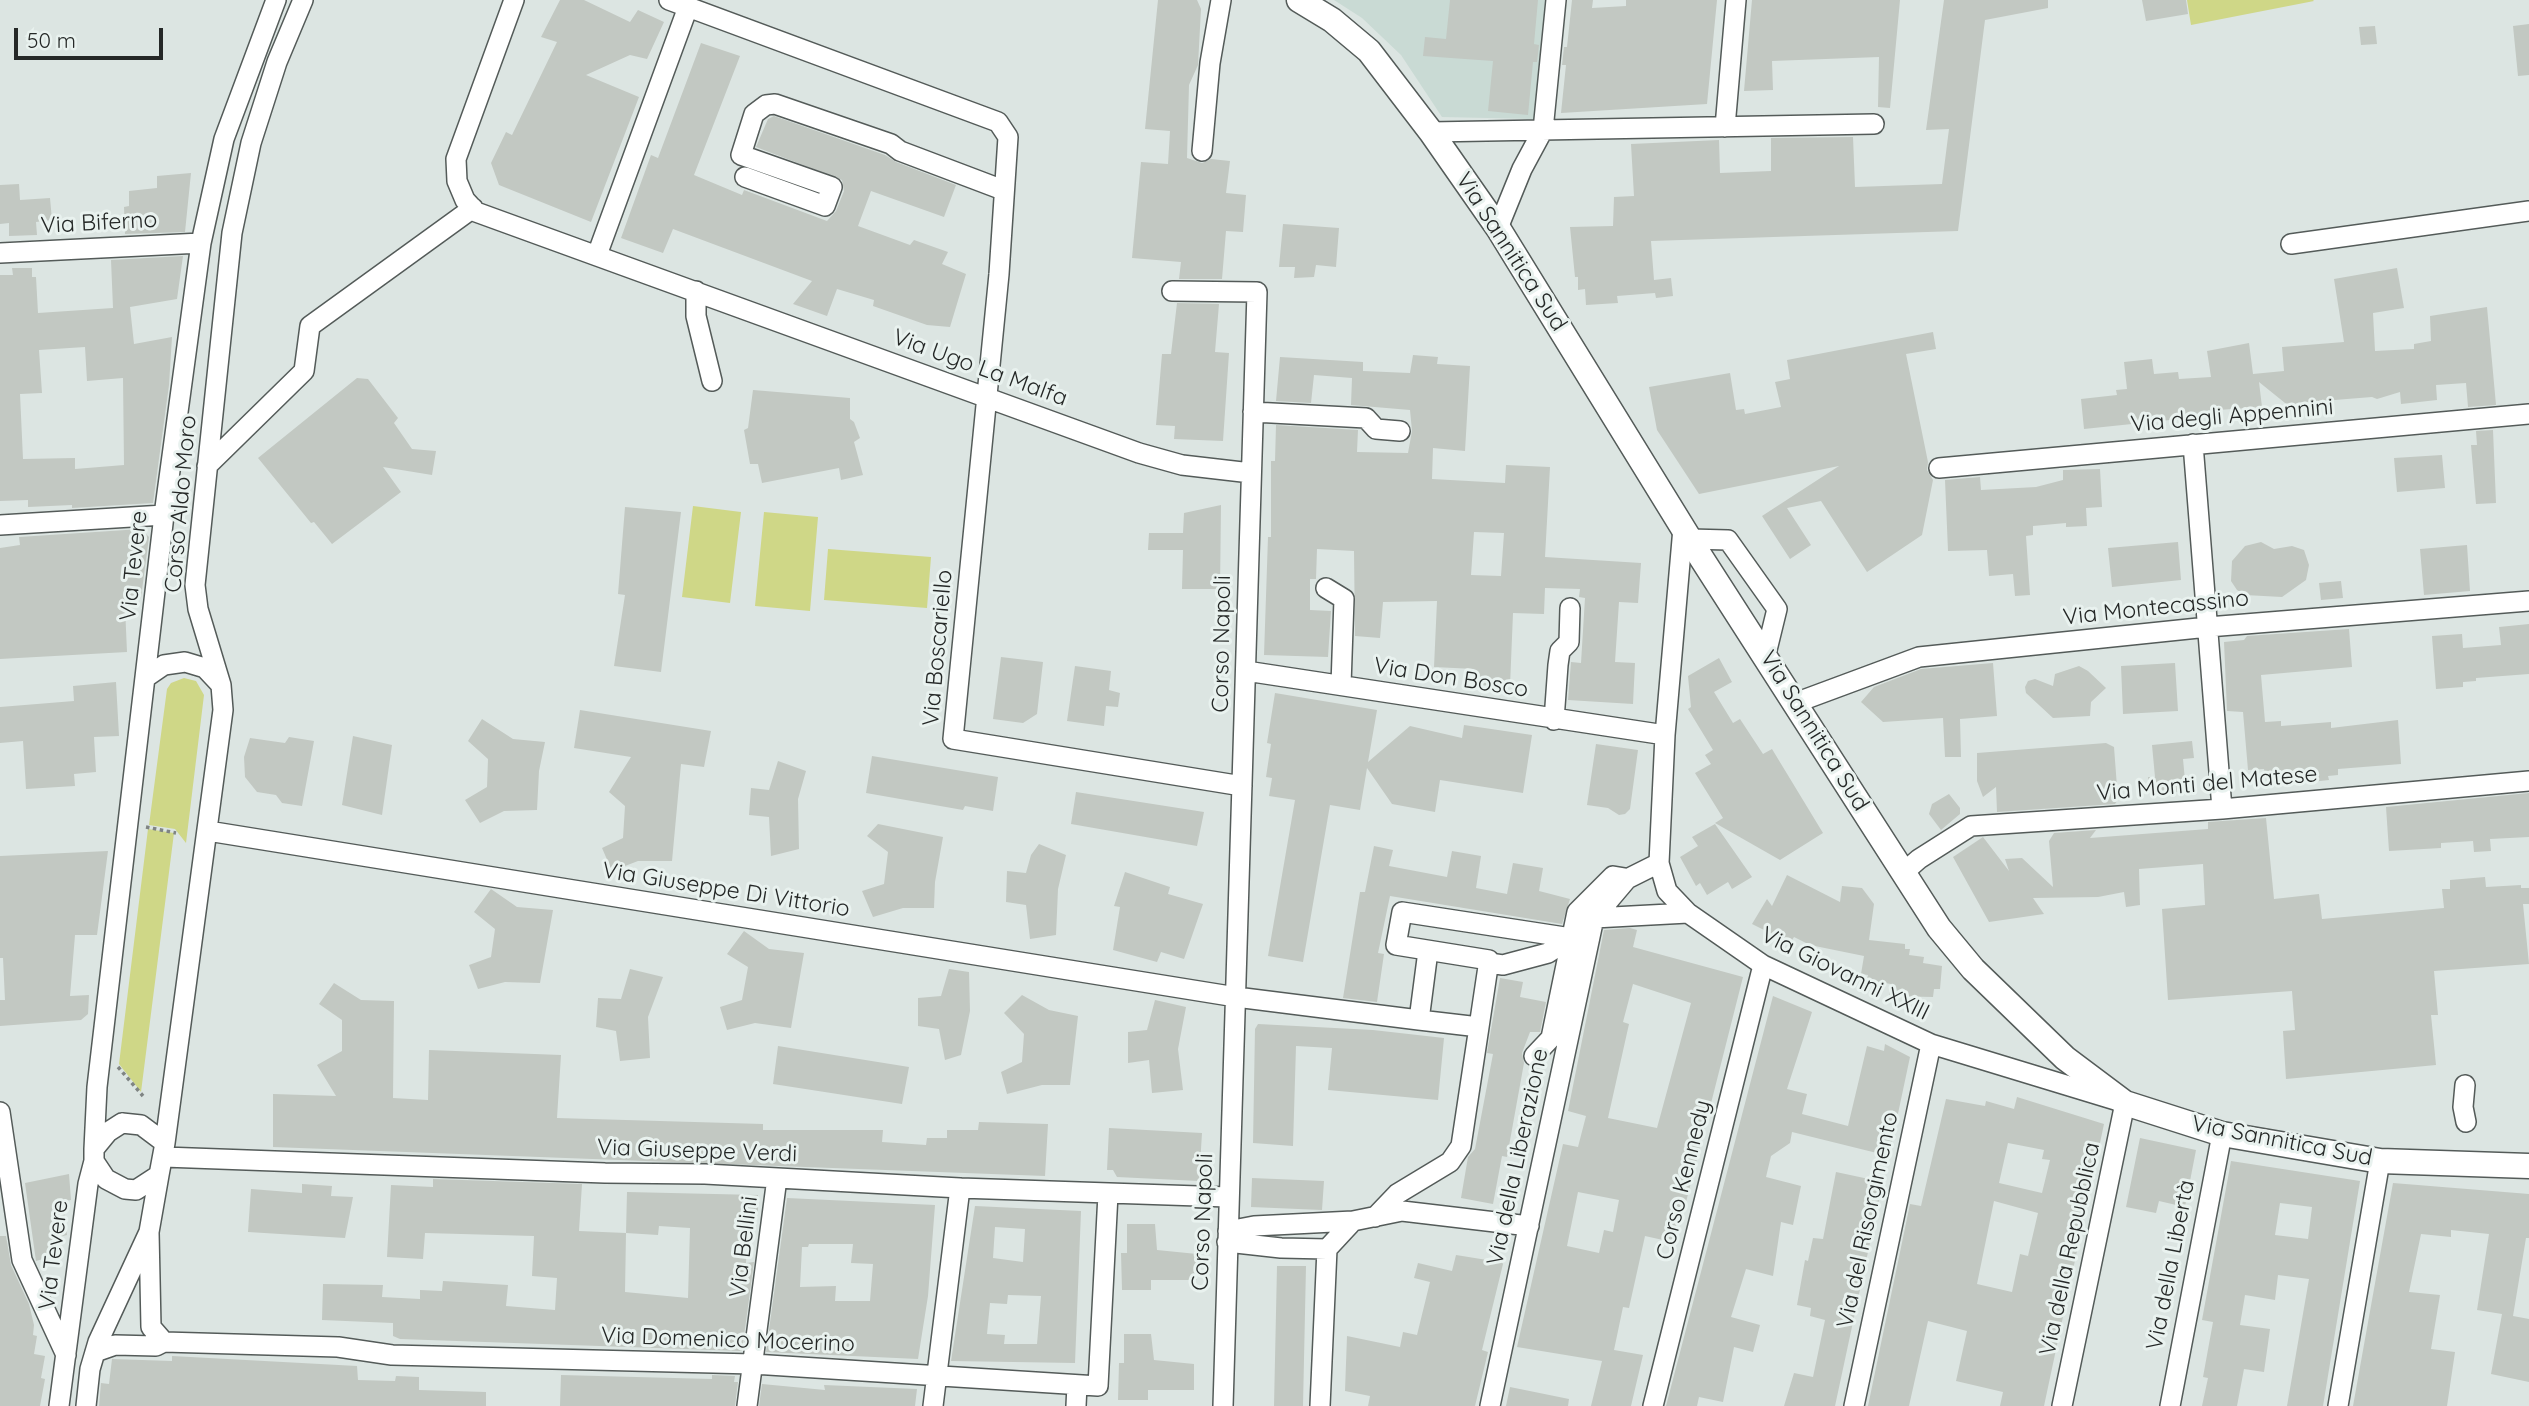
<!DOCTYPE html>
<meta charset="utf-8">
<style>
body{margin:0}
#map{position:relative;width:2529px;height:1406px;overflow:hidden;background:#dce5e2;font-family:Quicksand,sans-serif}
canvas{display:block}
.scale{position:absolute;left:14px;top:28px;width:149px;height:32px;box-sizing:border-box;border:4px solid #252827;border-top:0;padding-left:9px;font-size:21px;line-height:24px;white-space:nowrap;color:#252827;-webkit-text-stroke:5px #e9f2ef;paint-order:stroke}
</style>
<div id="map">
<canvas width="2529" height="1406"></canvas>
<div class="scale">50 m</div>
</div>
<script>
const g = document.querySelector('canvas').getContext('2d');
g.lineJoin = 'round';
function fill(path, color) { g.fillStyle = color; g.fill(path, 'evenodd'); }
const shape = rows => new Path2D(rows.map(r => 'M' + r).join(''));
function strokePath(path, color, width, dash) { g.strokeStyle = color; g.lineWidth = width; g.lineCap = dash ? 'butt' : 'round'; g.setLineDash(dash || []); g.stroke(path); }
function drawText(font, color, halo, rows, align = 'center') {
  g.font = font + ' Quicksand,sans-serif'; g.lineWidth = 6; g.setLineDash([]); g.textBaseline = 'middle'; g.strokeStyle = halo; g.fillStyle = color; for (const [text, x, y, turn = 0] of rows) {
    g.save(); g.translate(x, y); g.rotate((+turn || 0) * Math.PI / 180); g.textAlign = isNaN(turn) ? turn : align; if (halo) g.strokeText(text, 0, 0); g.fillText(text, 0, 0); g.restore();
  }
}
fill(shape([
 [1334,0,1545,0,1534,119,1442,117,1401,55,1362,18]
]), '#c9dad4');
fill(shape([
 [2187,0,2313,0,2314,1,2191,25],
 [693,506,741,512,730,603,682,597],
 [764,512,818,517,810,611,755,606],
 [828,549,931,557,927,608,824,600],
 [184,678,196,681,204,695,186,843,175,829,149,825,167,689,171,683],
 [148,829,174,833,141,1092,119,1064]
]), '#cfd787');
fill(shape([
 [560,0,584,0,630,22,638,10,664,22,647,59,630,55,586,75,639,97,591,222,499,185,491,163,506,132,512,135,557,42,541,37],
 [1158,0,1197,0,1201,9,1198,65,1189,85,1187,158,1202,163,1211,159,1230,161,1226,193,1246,195,1243,232,1226,231,1222,279,1179,279,1181,262,1132,258,1141,162,1168,164,1170,131,1145,129],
 [1450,0,1538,0,1534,44,1539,45,1537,62,1533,62,1528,115,1488,111,1493,61,1423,56,1425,37,1446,39],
 [1572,0,1593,0,1592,8,1626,6,1626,0,1717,0,1707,104,1561,113,1566,65,1562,65,1564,47,1567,47],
 [1752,0,1900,0,1890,108,1878,107,1879,57,1772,61,1773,90,1744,91],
 [1944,0,2048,0,2048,8,1985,20,1958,231,1651,241,1654,280,1671,278,1673,296,1656,298,1655,293,1617,296,1618,303,1586,305,1585,289,1578,290,1578,277,1575,277,1570,227,1613,226,1614,197,1634,196,1631,144,1719,140,1720,173,1771,171,1771,138,1853,137,1855,187,1942,184,1949,129,1926,130],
 [2142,0,2186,0,2188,14,2146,21],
 [2529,24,2529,75,2518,76,2513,26],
 [2375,26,2377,44,2361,45,2359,27],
 [701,43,740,56,694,175,742,195,744,190,827,221,836,211,844,191,842,180,756,147,768,119,774,116,885,155,896,162,956,185,944,217,871,191,858,226,910,245,914,240,948,252,942,264,966,274,950,327,927,325,873,306,874,300,837,289,827,316,793,304,812,281,673,229,663,253,621,238,651,155,658,158],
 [191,173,185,232,125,234,124,207,129,206,129,191,157,188,157,176],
 [19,184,20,200,50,198,52,220,36,222,37,235,9,236,9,223,0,224,0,185],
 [1283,224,1339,228,1336,267,1316,265,1314,277,1294,278,1295,267,1279,267],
 [183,256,177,299,130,307,134,344,172,337,169,385,153,503,72,508,72,505,28,507,28,500,0,501,0,275,13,275,12,268,32,268,32,277,36,277,38,313,113,308,111,260],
 [85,347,87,381,123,378,124,465,75,469,75,458,23,459,20,394,42,393,39,350],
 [2397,268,2404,308,2373,313,2375,351,2414,349,2414,344,2431,341,2430,316,2487,307,2496,405,2468,407,2466,383,2436,385,2437,400,2401,404,2400,392,2377,399,2372,397,2297,403,2290,407,2259,382,2262,407,2218,410,2218,415,2084,429,2081,399,2117,395,2116,390,2127,389,2124,362,2152,359,2154,374,2178,372,2179,379,2211,377,2207,351,2249,343,2253,374,2284,371,2282,347,2344,342,2334,279],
 [1177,303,1219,304,1215,352,1229,353,1223,441,1174,439,1175,426,1156,425,1162,354,1171,354],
 [1933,332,1936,349,1906,354,1928,462,1927,470,1933,480,1922,535,1867,572,1821,501,1787,508,1811,545,1790,559,1762,516,1839,466,1699,494,1657,430,1649,387,1730,373,1736,410,1744,409,1745,414,1781,407,1775,382,1790,379,1787,360],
 [1413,355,1438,357,1437,364,1470,366,1465,451,1433,448,1432,479,1505,483,1506,465,1550,467,1545,557,1641,563,1638,603,1619,602,1615,662,1635,663,1633,704,1568,700,1571,662,1581,663,1585,598,1579,597,1580,589,1545,588,1544,614,1513,613,1510,686,1473,685,1474,669,1434,667,1437,601,1383,602,1380,638,1355,636,1354,551,1317,549,1316,579,1310,579,1310,610,1331,611,1328,657,1264,655,1268,537,1271,537,1271,461,1275,461,1276,425,1358,430,1357,452,1408,453,1412,431,1410,410,1351,405,1352,378,1314,375,1311,403,1276,401,1280,357,1363,362,1363,371,1410,373],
 [1474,532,1504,533,1501,576,1471,575],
 [357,378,368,379,398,418,394,423,412,449,436,451,432,475,383,467,401,492,332,544,314,522,311,523,258,458],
 [753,390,850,398,850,419,854,422,860,438,854,442,863,475,841,480,839,468,762,483,758,464,750,464,744,430,748,428],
 [2493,430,2496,503,2476,504,2471,445,2477,445,2476,431],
 [2442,455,2445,488,2397,492,2394,458],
 [2100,469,2102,507,2086,508,2087,526,2066,527,2066,523,2033,526,2033,535,2026,536,2030,595,2015,596,2013,574,1989,576,1987,550,1948,551,1945,480,1980,477,1981,490,2036,487,2063,480,2063,470],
 [1221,505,1220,589,1182,589,1183,550,1148,550,1149,533,1183,533,1184,513],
 [625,507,681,512,661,672,614,666,625,595,618,594],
 [141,529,149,537,141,598,125,607,127,652,0,659,0,548,20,545,19,537],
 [2178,542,2181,580,2112,587,2108,548],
 [2261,542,2274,549,2292,546,2304,550,2309,565,2306,580,2282,597,2245,595,2237,590,2231,581,2232,561,2245,546],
 [2467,545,2470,591,2424,595,2420,549],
 [2341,581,2343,598,2321,600,2319,583],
 [2529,624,2529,674,2476,678,2476,681,2463,682,2463,687,2436,689,2432,636,2462,634,2463,648,2501,645,2499,627],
 [2349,629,2352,667,2261,675,2265,722,2281,721,2281,726,2331,722,2331,728,2398,720,2401,764,2338,769,2338,775,2328,776,2329,780,2301,783,2300,770,2265,774,2264,769,2248,770,2243,712,2227,711,2224,642,2244,640,2247,636],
 [1001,657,1043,662,1037,714,1023,723,993,719],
 [1719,658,1732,682,1714,692,1733,723,1740,719,1763,754,1772,749,1823,833,1780,860,1715,823,1723,818,1695,773,1711,764,1705,755,1713,750,1688,709,1691,707,1688,676],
 [1993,663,1997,716,1960,719,1961,757,1945,757,1943,718,1883,722,1861,702,1874,687,1921,669],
 [2175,663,2178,711,2123,714,2121,666],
 [1075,666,1111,671,1109,690,1120,693,1118,707,1106,706,1104,726,1067,721],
 [2079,666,2088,671,2106,688,2091,702,2090,716,2053,718,2026,693,2025,687,2028,681,2035,679,2053,686,2055,674],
 [116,682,119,736,94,737,96,772,74,774,75,786,26,789,23,741,0,743,0,707,74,701,73,686],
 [1275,693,1377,710,1368,762,1410,726,1462,738,1464,725,1532,735,1523,793,1440,780,1435,812,1392,804,1367,768,1360,810,1330,805,1303,962,1268,956,1295,800,1269,796,1272,778,1266,777,1271,744,1267,743],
 [580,710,711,731,704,767,681,764,672,861,638,861,612,871,602,848,623,838,625,806,609,792,631,757,574,748],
 [482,719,513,739,545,742,539,771,537,810,504,811,480,823,465,800,487,787,488,759,468,741],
 [353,736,392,745,382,815,342,805],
 [289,737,314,741,302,806,282,803,276,795,257,792,245,777,244,757,250,738,285,743],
 [2192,741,2194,758,2183,759,2186,791,2150,795,2148,777,2155,777,2152,745],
 [2106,743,2114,747,2118,800,2115,804,1997,812,1996,787,1983,797,1977,781,1977,753],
 [1596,744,1638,750,1630,809,1625,814,1619,815,1608,808,1587,805],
 [872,756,998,777,993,811,965,806,963,810,866,793],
 [778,761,806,771,798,799,799,849,771,856,769,817,749,815,751,788,769,790],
 [1076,792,1204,812,1197,846,1071,824],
 [2529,793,2529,837,2490,839,2491,851,2474,852,2473,841,2441,843,2441,848,2389,851,2386,807],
 [1949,794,1960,808,1960,814,1941,830,1929,814,1932,804],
 [2266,818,2274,899,2319,894,2322,919,2444,908,2442,889,2450,889,2450,880,2485,877,2486,887,2521,885,2521,888,2529,888,2529,904,2523,904,2529,964,2434,971,2438,1015,2431,1015,2436,1065,2286,1079,2283,1031,2295,1030,2292,991,2168,1000,2162,909,2205,905,2203,864,2139,869,2140,905,2126,907,2124,892,2098,897,2033,898,2044,914,1989,922,1953,857,1983,837,2009,871,2005,859,2022,858,2053,887,2049,841,2054,833,2096,830,2090,838,2208,829,2208,822],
 [878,824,943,837,935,882,934,908,903,908,873,917,862,891,884,884,888,852,867,836],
 [1715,824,1752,877,1732,889,1728,882,1707,895,1700,883,1696,886,1680,857,1698,846,1692,837],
 [1039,844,1066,855,1058,889,1056,935,1030,939,1026,905,1006,902,1007,871,1026,873,1031,855],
 [1374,846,1393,850,1389,866,1447,877,1452,851,1481,856,1476,888,1507,894,1513,863,1543,868,1539,891,1570,899,1562,924,1390,896,1378,953,1384,954,1377,1002,1343,998,1360,892,1365,892],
 [108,851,97,935,75,935,70,996,89,995,88,1014,81,1020,0,1026,0,1000,5,1000,3,958,0,958,0,856],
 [1125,872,1170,887,1168,894,1203,904,1184,959,1161,952,1157,962,1113,950,1120,907,1114,906],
 [1787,875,1840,902,1842,886,1862,888,1874,904,1869,940,1905,944,1905,949,1910,949,1909,955,1924,957,1923,963,1942,966,1940,989,1934,989,1933,997,1889,996,1891,984,1867,980,1868,975,1861,974,1864,956,1810,945,1794,937,1790,943,1752,924,1767,899,1772,906],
 [491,889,517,907,553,910,540,983,505,982,478,989,469,965,491,957,495,929,474,912],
 [1630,928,1637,930,1633,947,1743,977,1685,1206,1681,1206,1672,1242,1645,1236,1629,1308,1623,1307,1614,1350,1643,1355,1631,1406,1591,1406,1602,1361,1517,1347,1563,1144,1578,1147,1586,1116,1568,1111,1604,930],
 [1633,984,1691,1003,1657,1128,1608,1118,1629,1024,1623,1022],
 [1578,1192,1619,1200,1613,1232,1604,1230,1599,1253,1567,1246],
 [744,931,769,949,804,953,791,1028,755,1023,727,1030,720,1007,742,1000,748,967,727,954],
 [630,969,663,977,648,1017,650,1058,620,1061,616,1031,596,1027,598,998,621,999],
 [949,969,969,972,970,1011,961,1055,945,1060,939,1029,918,1026,918,998,941,996],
 [1500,978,1523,982,1520,997,1546,1002,1540,1032,1530,1032,1522,1053,1524,1063,1507,1157,1502,1156,1493,1204,1461,1198,1468,1157,1475,1149,1493,1054,1487,1053],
 [334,983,361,1000,394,1001,393,1098,428,1100,429,1050,561,1055,557,1118,763,1124,763,1130,883,1130,882,1142,926,1145,927,1138,947,1138,947,1130,978,1130,979,1122,1048,1124,1045,1176,273,1147,273,1094,336,1096,317,1065,342,1051,342,1020,319,1004],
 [1022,995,1049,1010,1078,1016,1070,1085,1042,1085,1007,1094,1001,1072,1022,1062,1024,1034,1004,1013],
 [1773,996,1812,1012,1787,1089,1807,1094,1802,1114,1848,1126,1867,1046,1884,1051,1885,1044,1910,1057,1889,1156,1792,1132,1790,1143,1771,1156,1766,1177,1801,1186,1793,1225,1781,1222,1773,1276,1746,1269,1731,1317,1760,1325,1753,1352,1734,1347,1723,1402,1699,1397,1697,1406,1666,1406],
 [1155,1000,1186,1007,1178,1049,1183,1090,1152,1093,1149,1060,1128,1063,1128,1032,1147,1030],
 [1258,1024,1373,1030,1444,1038,1438,1100,1328,1090,1332,1048,1296,1046,1293,1146,1253,1143,1255,1029],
 [778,1046,909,1067,902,1104,773,1084],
 [2017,1097,2104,1124,2044,1406,2000,1406,2003,1392,1956,1381,1967,1331,1928,1321,1909,1406,1868,1406,1910,1204,1921,1206,1946,1099,1985,1106,1986,1101,2014,1109],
 [2008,1143,2044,1150,2042,1159,2050,1160,2042,1193,1999,1183],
 [1994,1201,2038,1213,2028,1256,2020,1254,2012,1292,1977,1284],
 [1109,1128,1202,1133,1199,1181,1117,1177,1113,1170,1107,1170],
 [2140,1138,2196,1150,2185,1207,2159,1201,2156,1213,2126,1207],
 [2231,1161,2360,1181,2323,1406,2287,1406,2309,1279,2278,1275,2275,1300,2245,1295,2240,1325,2270,1329,2264,1372,2244,1369,2237,1406,2202,1406,2208,1378,2203,1377,2213,1322,2202,1320],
 [2280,1203,2312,1207,2308,1239,2275,1235],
 [1836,1172,1883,1182,1835,1406,1784,1406,1794,1373,1813,1377,1825,1320,1810,1316,1811,1308,1797,1305,1805,1260,1808,1261,1813,1238,1823,1239],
 [69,1174,71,1200,63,1201,67,1235,59,1237,61,1254,36,1261,25,1183],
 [1252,1178,1324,1181,1322,1210,1251,1207],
 [433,1179,582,1184,579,1231,626,1233,627,1192,758,1195,758,1213,748,1212,746,1263,754,1262,742,1351,400,1339,393,1336,393,1323,322,1320,323,1284,383,1285,382,1297,420,1299,420,1290,442,1291,443,1281,508,1285,506,1306,555,1310,557,1278,532,1276,534,1236,425,1233,423,1259,387,1257,391,1185,433,1187],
 [659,1226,690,1228,688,1298,625,1292,626,1233,658,1235],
 [2393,1183,2529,1194,2529,1238,2526,1238,2513,1316,2529,1319,2529,1382,2491,1374,2502,1314,2477,1310,2489,1234,2451,1230,2451,1237,2421,1234,2409,1292,2440,1295,2431,1349,2455,1352,2447,1406,2353,1406],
 [302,1184,332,1186,331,1196,353,1197,345,1238,248,1232,251,1189,302,1193],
 [787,1198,935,1205,928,1296,918,1359,766,1352],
 [809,1244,853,1244,851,1263,873,1264,870,1301,835,1301,836,1286,800,1287,802,1247,808,1247],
 [975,1206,1081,1211,1075,1363,951,1361],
 [995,1227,1025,1229,1023,1262,993,1258],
 [1008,1295,1041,1296,1037,1344,1004,1344,1005,1335,987,1334,990,1303,1007,1304],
 [1127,1224,1155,1224,1157,1250,1197,1254,1197,1280,1151,1280,1151,1290,1122,1290,1121,1253,1127,1253],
 [0,1236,6,1236,11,1265,29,1304,34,1325,33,1335,37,1336,34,1354,45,1356,41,1378,45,1379,40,1406,0,1406],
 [1456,1255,1487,1260,1497,1255,1503,1264,1482,1350,1488,1352,1475,1406,1368,1406,1370,1396,1345,1391,1347,1336,1400,1347,1403,1332,1417,1335,1430,1282,1414,1278,1418,1263,1452,1271],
 [1277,1266,1306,1266,1303,1406,1274,1406],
 [1124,1334,1151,1334,1154,1360,1194,1364,1194,1390,1148,1390,1148,1400,1118,1400,1119,1363,1124,1363],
 [172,1356,357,1366,358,1380,395,1381,396,1376,419,1377,419,1390,486,1392,486,1406,99,1406,101,1383,109,1384,112,1359,172,1361],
 [561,1375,712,1379,712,1375,735,1376,734,1382,738,1382,735,1406,560,1406],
 [762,1384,825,1390,824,1385,917,1389,915,1406,759,1406],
 [1510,1387,1569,1399,1568,1406,1506,1406]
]), '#c2c8c2');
const minor = shape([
 [514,0,456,159,457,181,465,200,476,212,1139,453,1182,465,1251,473],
 [669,0,688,7],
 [1725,127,1736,0],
 [1431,132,1874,124],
 [1202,151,1210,63,1221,0],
 [745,177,825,206,832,187,741,155,754,114,766,105,775,104,891,144,900,151,1003,190],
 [1498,228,1522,169,1543,130,1556,0],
 [2291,244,2529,211],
 [0,253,201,243],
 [597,255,688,7,998,122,1008,137,999,274,953,739,1242,786],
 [696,291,696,316,712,381],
 [1172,291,1257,292,1223,1406],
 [1253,412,1366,418,1376,429,1400,431],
 [2193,444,2222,809],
 [207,466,304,371,310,326,473,208],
 [1939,468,2529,414],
 [0,525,164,515],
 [1683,528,1665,735,1659,863,1667,891,1688,913,1763,965,1931,1044,2125,1103,2062,1406],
 [1690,539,1728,540,1777,609,1766,654],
 [1326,588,1344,599,1341,685],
 [1246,671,1665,735],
 [148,676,164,665,185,662,205,668,220,684],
 [1795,703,1919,657,2208,627,2529,601],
 [1554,720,1558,665,1560,651,1569,642,1570,608],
 [208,831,1236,997,1419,1020],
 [1903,873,1919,859,1971,826,2222,809,2529,781],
 [1594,918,1688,913],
 [1428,951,1419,1020,1479,1027,1489,960,1396,945,1402,912,1571,938],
 [1489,963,1503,965,1548,953,1571,938],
 [1534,1056,1551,1038,1577,912,1613,876,1625,878],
 [2465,1085,2463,1107,2466,1122],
 [0,1112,22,1260,66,1355],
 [122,1123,141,1125,165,1143,159,1175,136,1190,125,1189,106,1179,94,1161,94,1149,108,1132,122,1123],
 [165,1143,223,710,221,685,198,609,195,585,232,233,251,143,277,62,303,0],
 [94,1149,97,1087,164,515,201,243,224,139,276,0],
 [164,1157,605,1173,705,1174,960,1188,1228,1197],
 [1375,1217,1397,1194,1450,1162,1461,1146,1479,1027],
 [1228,1231,1254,1226,1353,1221,1402,1211,1529,1226],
 [149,1232,151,1327,164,1342,338,1347,392,1355,753,1364,1098,1386,1108,1194],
 [1227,1242,1281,1248,1327,1249,1353,1221],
 [95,1352,115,1345,156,1346,164,1342],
 [59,1406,88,1184,94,1161],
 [86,1406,90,1369,98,1342,149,1232,159,1175],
 [747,1406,777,1178],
 [933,1406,960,1188],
 [1076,1406,1077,1385],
 [1320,1406,1327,1249],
 [1490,1406,1594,918,1627,879,1659,863],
 [1653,1406,1763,965],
 [1854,1406,1931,1044],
 [2170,1406,2222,1134],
 [2338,1406,2380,1161]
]);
const major = shape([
 [1299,0,1332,20,1369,51,1431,132,1498,228,1702,559,1939,928,1973,969,2065,1058,2125,1103,2222,1134,2380,1161,2529,1166]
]);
strokePath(minor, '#545b59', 22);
strokePath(major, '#545b59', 27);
strokePath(shape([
 [146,827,176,833],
 [118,1067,143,1096]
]), '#7f8483', 3.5, [3.5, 3.5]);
strokePath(minor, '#fff', 19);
strokePath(major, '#fff', 24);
drawText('23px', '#252827', '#e9f2ef', [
 ["Via Biferno",99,223,-3],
 ["Via Sannitica Sud",1511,252,57],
 ["Via Ugo La Malfa",980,368,20],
 ["Via degli Appennini",2232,416,-5],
 ["Corso Aldo Moro",181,504,-85],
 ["Via Tevere",134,566,-84],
 ["Via Montecassino",2156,608,-6],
 ["Corso Napoli",1222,644,-89],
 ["Via Boscariello",938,648,-85],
 ["Via Don Bosco",1451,678,9],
 ["Via Sannitica Sud",1814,731,58],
 ["Via Monti del Matese",2207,784,-5],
 ["Via Giuseppe Di Vittorio",726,890,9],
 ["Via Giovanni XXIII",1845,974,26],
 ["Via Sannitica Sud",2282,1141,11],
 ["Via Giuseppe Verdi",697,1151,2],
 ["Via della Liberazione",1518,1157,-78],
 ["Corso Kennedy",1684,1180,-76],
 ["Via del Risorgimento",1868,1220,-78],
 ["Corso Napoli",1203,1222,-88],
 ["Via Bellini",744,1247,-83],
 ["Via della Repubblica",2070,1249,-78],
 ["Via Tevere",54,1255,-83],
 ["Via della Libertà",2171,1265,-79],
 ["Via Domenico Mocerino",728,1340,2]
]);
</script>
